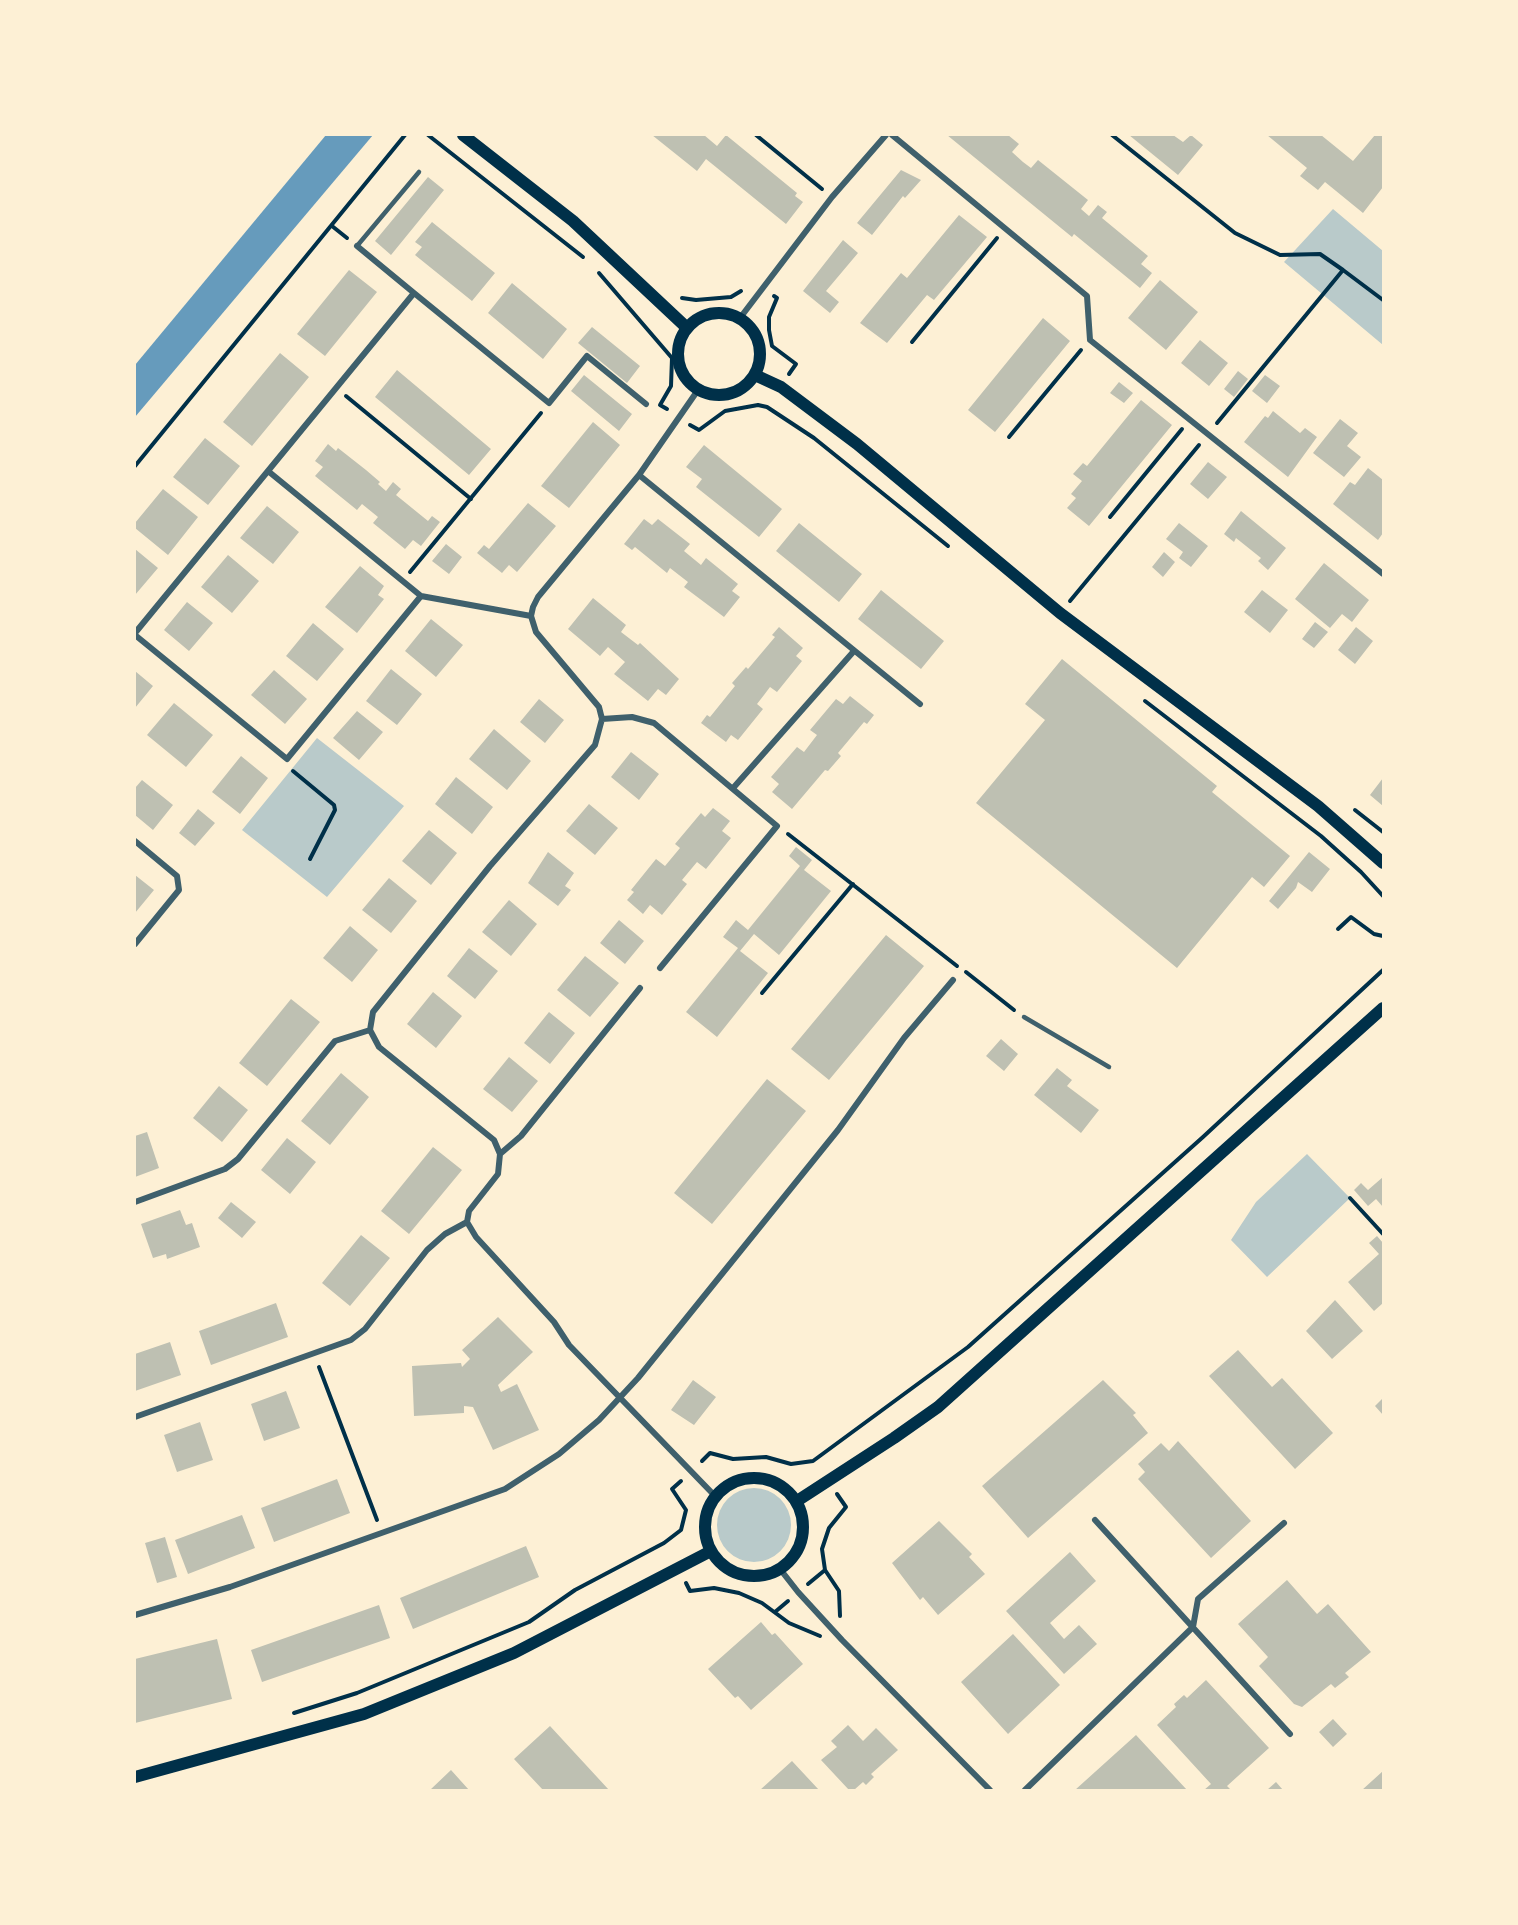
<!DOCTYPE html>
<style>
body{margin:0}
#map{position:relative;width:1518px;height:1925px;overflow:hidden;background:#fdf0d5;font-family:Manrope,sans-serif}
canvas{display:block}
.frame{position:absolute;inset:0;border:136px solid #fdf0d5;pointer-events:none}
</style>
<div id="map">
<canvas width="1518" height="1925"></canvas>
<div class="frame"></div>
</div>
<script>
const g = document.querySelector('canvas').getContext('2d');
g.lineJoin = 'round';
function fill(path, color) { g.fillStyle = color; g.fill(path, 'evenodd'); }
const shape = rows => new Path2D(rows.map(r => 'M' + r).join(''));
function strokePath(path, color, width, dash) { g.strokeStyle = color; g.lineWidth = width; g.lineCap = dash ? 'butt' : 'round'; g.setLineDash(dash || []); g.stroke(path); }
fill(shape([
 [1333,209,1383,251,1383,345,1284,262],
 [317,738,404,806,327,897,242,830],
 [1307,1154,1350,1198,1267,1277,1231,1240,1256,1202],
 '717 1525a37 37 0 1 1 74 0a37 37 0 1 1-74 0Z'
]), '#b9caca');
fill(shape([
 [326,135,373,135,135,417,135,365]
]), '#669bbc');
fill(shape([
 [652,135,704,135,717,146,726,135,797,193,795,196,803,202,786,224,706,159,697,171],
 [947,135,1008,135,1019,144,1012,152,1023,162,1031,168,1038,160,1088,200,1081,209,1089,216,1098,205,1107,212,1102,218,1148,256,1141,264,1152,273,1140,288,1074,234,1072,237],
 [1129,135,1173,135,1183,142,1191,135,1203,145,1178,175],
 [1267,135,1321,135,1353,161,1375,135,1383,135,1383,187,1363,213,1325,182,1318,190,1300,176,1307,168],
 [901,170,921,180,905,198,903,196,872,235,857,223],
 [428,177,444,190,391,255,375,241],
 [959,215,987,237,934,300,927,295,887,343,860,323,901,273,907,278],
 [432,222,495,273,472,301,415,255,422,247,415,242],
 [843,240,858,253,826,291,839,302,830,313,803,291],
 [349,270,377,292,325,356,297,334],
 [1160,280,1198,312,1166,350,1128,318],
 [512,283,567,329,543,359,488,313],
 [1043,318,1070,341,995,432,968,410],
 [592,327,640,366,627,383,578,343],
 [1200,340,1228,363,1209,386,1181,363],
 [280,353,309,377,252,446,223,422],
 [397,370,491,449,469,475,375,397],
 [1238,371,1248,379,1234,397,1224,389],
 [584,375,632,414,619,431,571,391],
 [1265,375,1280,386,1267,403,1252,391],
 [1119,382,1133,393,1124,403,1110,393],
 [1141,400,1172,425,1089,526,1067,508,1076,498,1071,494,1082,481,1073,474,1083,463,1087,466],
 [1273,411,1300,433,1305,428,1317,437,1288,477,1244,442,1265,416,1268,418],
 [1340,419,1358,433,1347,446,1361,457,1344,477,1313,453],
 [593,422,620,445,569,508,541,486],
 [205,438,240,466,208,505,173,477],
 [328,444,336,451,338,448,366,470,380,482,378,484,386,491,393,482,401,489,396,495,428,521,432,516,440,522,421,546,413,540,405,549,373,523,378,517,362,504,357,510,315,476,323,467,315,461],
 [704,445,782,509,759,537,696,487,702,479,686,467],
 [1208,462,1227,477,1208,499,1190,484],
 [1368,468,1383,480,1383,533,1378,540,1333,504,1350,482,1355,485],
 [163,489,198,517,168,555,135,528,135,523],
 [528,503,556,526,517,572,509,565,502,573,477,553,484,545,489,549],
 [267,506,299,532,273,564,240,538],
 [1241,511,1286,548,1268,570,1258,561,1261,558,1236,538,1234,542,1224,534],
 [644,519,652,525,658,519,690,544,684,551,701,565,706,558,738,584,732,591,740,597,724,617,684,587,688,582,670,568,667,573,635,547,632,550,624,544],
 [799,523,862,574,839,602,776,551],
 [1179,523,1208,546,1191,567,1179,558,1183,552,1166,539],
 [446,544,462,557,449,574,432,561],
 [135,549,158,568,135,595],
 [1164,552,1175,562,1163,577,1152,567],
 [228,555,259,581,232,613,201,587],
 [1324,563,1369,600,1352,622,1342,614,1330,628,1295,599],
 [360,566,384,586,378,595,384,599,357,633,325,607],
 [881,590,944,641,921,669,858,619],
 [1262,590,1288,610,1270,633,1244,612],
 [593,598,626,625,621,632,638,645,640,643,679,679,666,695,658,689,648,701,614,674,625,662,608,647,600,656,568,629],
 [187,602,213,623,189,651,164,630],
 [431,619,463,645,436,677,405,651],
 [1315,622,1328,632,1314,648,1302,639],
 [313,623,344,649,317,681,286,656],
 [779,627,803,648,796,656,802,661,777,692,770,687,764,695,757,704,763,709,738,740,731,735,726,742,701,723,707,715,710,717,735,686,732,683,746,667,748,669,775,637,772,635],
 [1356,627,1373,641,1355,664,1338,650],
 [1062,659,1217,786,1212,792,1290,856,1264,887,1252,877,1177,968,976,803,1045,720,1025,704],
 [391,669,422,694,397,725,366,701],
 [274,670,307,699,285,724,251,695],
 [135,671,153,686,135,708],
 [850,696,874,715,867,724,864,722,838,753,841,756,828,771,825,770,792,809,772,792,779,784,771,777,797,747,804,752,817,735,810,730,836,699,843,704],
 [539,699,564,720,545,743,520,722],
 [174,703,213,735,186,767,147,735],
 [357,711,383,732,359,760,333,738],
 [494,729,531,761,507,790,469,759],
 [631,752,659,774,639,800,611,777],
 [241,756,268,778,240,814,212,792],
 [456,777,493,807,472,834,435,804],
 [1383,778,1383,806,1370,795],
 [142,780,173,805,153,830,135,815,135,788],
 [589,804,618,828,595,855,566,831],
 [713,808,730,821,722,831,731,838,706,869,697,862,682,880,687,884,662,915,650,905,643,914,627,900,634,892,631,890,656,859,665,866,680,848,675,844,701,813,705,817],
 [198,809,215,823,195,846,179,833],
 [429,830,457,853,431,885,402,861],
 [796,847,812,860,804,870,831,891,779,955,754,934,740,951,768,973,717,1037,686,1012,738,948,723,937,736,920,748,930,800,866,789,856],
 [548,852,574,873,565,886,571,890,558,906,528,883],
 [1309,852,1330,869,1312,892,1298,882,1296,888,1278,909,1269,901],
 [135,875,154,890,135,913],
 [389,878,417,901,391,933,362,910],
 [509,900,537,924,511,956,482,932],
 [619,920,644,941,625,964,600,943],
 [350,926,378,950,352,982,323,958],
 [886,935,924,966,829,1080,791,1049],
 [469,948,498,971,475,999,447,976],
 [585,956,619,983,590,1017,557,990],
 [433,992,462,1016,436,1048,407,1024],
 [291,999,320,1022,267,1086,239,1063],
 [549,1012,575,1033,550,1064,524,1043],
 [1001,1039,1018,1054,1004,1071,986,1056],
 [509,1057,538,1081,512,1112,483,1089],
 [1057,1068,1072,1080,1067,1086,1099,1110,1081,1133,1034,1095],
 [341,1073,369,1097,330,1145,301,1121],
 [767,1079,806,1111,712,1224,674,1193],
 [219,1086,248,1110,222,1142,193,1118],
 [147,1132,159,1168,135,1177,135,1136],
 [287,1138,316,1162,290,1194,261,1170],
 [433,1147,462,1170,409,1234,381,1211],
 [1383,1177,1383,1207,1376,1199,1368,1206,1354,1190,1361,1183,1368,1190],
 [231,1202,256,1222,242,1238,218,1218],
 [180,1210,186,1225,192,1223,200,1247,167,1259,166,1254,153,1258,141,1224],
 [361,1235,390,1258,350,1306,322,1283],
 [1377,1236,1383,1243,1383,1303,1374,1311,1348,1282,1379,1254,1369,1243],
 [1335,1300,1363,1331,1332,1359,1306,1331],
 [276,1303,288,1337,211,1365,199,1331],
 [498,1317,533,1352,498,1385,501,1392,517,1384,539,1430,493,1450,473,1407,464,1406,464,1413,414,1416,412,1366,461,1363,462,1367,470,1359,462,1350],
 [170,1342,181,1375,135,1391,135,1354],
 [1238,1350,1272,1387,1282,1378,1333,1433,1295,1469,1209,1376],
 [693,1380,716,1397,694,1425,671,1410],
 [1103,1380,1136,1413,1133,1415,1148,1433,1028,1538,982,1486],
 [286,1391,300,1428,264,1441,251,1404],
 [1383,1398,1383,1415,1375,1406],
 [200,1422,213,1460,177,1472,164,1435],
 [1178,1441,1251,1521,1211,1558,1138,1479,1145,1472,1138,1464,1161,1443,1169,1451],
 [337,1479,350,1513,274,1542,261,1508],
 [242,1515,255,1548,188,1574,175,1540],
 [939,1521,972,1554,969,1557,985,1574,938,1615,923,1597,920,1600,892,1563],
 [165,1537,177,1577,157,1583,145,1543],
 [526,1546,539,1577,413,1629,400,1598],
 [1070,1552,1096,1581,1050,1623,1064,1639,1079,1625,1097,1644,1064,1674,1006,1611],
 [1287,1580,1317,1614,1328,1604,1371,1652,1345,1673,1349,1677,1335,1688,1331,1684,1302,1707,1294,1704,1259,1666,1268,1657,1238,1624],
 [379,1605,390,1638,262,1682,251,1650],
 [761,1622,772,1635,775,1633,803,1664,751,1710,738,1696,735,1698,708,1669],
 [1013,1634,1060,1685,1008,1734,961,1682],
 [217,1639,232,1699,135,1723,135,1659],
 [1206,1680,1269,1748,1227,1786,1231,1790,1204,1790,1211,1784,1157,1725,1176,1707,1174,1704,1184,1695,1187,1698],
 [1333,1719,1347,1734,1333,1747,1319,1732],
 [848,1725,863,1741,876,1728,898,1750,871,1774,874,1777,866,1785,863,1782,854,1790,849,1790,821,1760,837,1747,831,1741],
 [550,1726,609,1790,543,1790,514,1759],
 [1136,1735,1187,1790,1075,1790],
 [792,1761,819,1790,760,1790],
 [451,1770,469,1790,430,1790],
 [1383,1771,1383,1790,1362,1790],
 [1276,1782,1283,1790,1267,1790]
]), '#bec0b2');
strokePath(shape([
 [428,135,583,257],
 [756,135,822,189],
 [1112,135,1235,233,1280,255,1320,254,1343,270,1217,423],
 [332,226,347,238],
 [1343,270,1383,300],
 [599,273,672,358,671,386,660,405,667,409],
 [774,296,777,298,769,317,769,330,772,346,796,364,789,374],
 [682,298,696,300,731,297,741,291],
 [912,342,997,238],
 [346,396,471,499],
 [690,425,699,430,725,411,758,405,767,407,814,438,948,546],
 [1009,437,1081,350],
 [135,466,405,135],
 [1110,517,1182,429],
 [410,572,541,413],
 [1070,601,1199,445],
 [1145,701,1321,836,1361,872,1383,896],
 [293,771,334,805,335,810,310,859],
 [1355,810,1383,832],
 [788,834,957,966],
 [1338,929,1351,917,1374,934,1383,936],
 [966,972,1014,1010],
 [762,993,853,884],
 [1350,1198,1383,1234],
 [319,1367,377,1520],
 [702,1461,710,1453,733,1459,766,1457,791,1464,813,1461,968,1347,1203,1137,1383,970],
 [837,1494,846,1507,829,1528,822,1549,825,1570,839,1591,840,1616],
 [686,1583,690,1591,714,1588,739,1593,762,1603,789,1623,820,1636],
 [808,1584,825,1570],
 [775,1612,788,1601],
 [294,1713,357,1693,529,1622,575,1590,664,1543,681,1530,686,1510,672,1489,681,1481]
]), '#003049', 4);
strokePath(shape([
 [357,246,419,172],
 [1024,1017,1109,1067]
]), '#3f606c', 4.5);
strokePath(shape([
 [892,135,1087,296,1090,340,1383,574],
 [357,246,414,293],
 [740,318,832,197,886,135],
 [698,390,639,475,538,597,533,607,531,616,536,632,599,707,602,719,595,745,490,866,373,1012,370,1030,379,1047,494,1140,500,1154,498,1174,469,1211,467,1222,476,1237,554,1322,569,1345,715,1496],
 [639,475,920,704],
 [421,596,531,616],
 [135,633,414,293,549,403,587,356,646,404],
 [135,635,287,759,421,596,268,471],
 [602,719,632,717,654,723,777,826,660,968],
 [734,787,854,651],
 [135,841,177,876,179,890,135,944],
 [500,1154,521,1136,640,988],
 [135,1202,225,1169,238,1159,335,1041,370,1030],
 [135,1417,351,1340,365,1329,427,1250,445,1234,467,1222],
 [1095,1520,1290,1734],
 [780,1569,798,1592,842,1640,990,1790],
 [135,1615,230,1587,505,1489,559,1454,599,1420,638,1378,838,1130,904,1038,953,980],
 [1025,1790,1193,1627,1198,1599,1284,1523]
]), '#3f606c', 6);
strokePath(shape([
 [463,135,573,221,686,327],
 '678 354a41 41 0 1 1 82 0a41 41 0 1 1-82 0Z',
 [755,375,781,387,857,444,1060,613,1318,806,1383,863],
 '705 1527a49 49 0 1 1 98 0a49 49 0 1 1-98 0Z',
 [797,1501,894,1438,938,1407,1383,1008],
 [135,1777,364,1714,514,1653,711,1551]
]), '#003049', 12);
</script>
